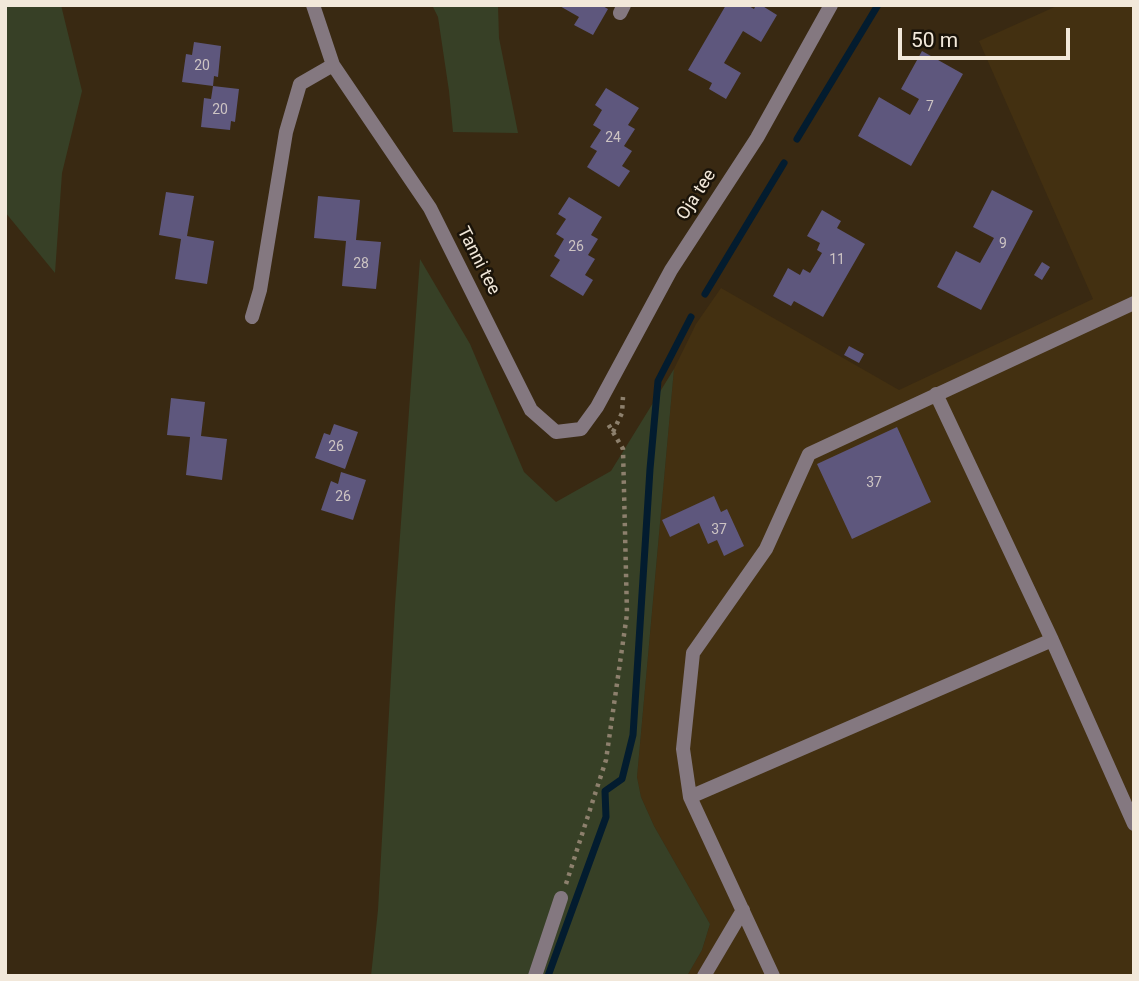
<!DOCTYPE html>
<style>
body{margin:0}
#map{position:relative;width:1139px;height:981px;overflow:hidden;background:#392912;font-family:Roboto,sans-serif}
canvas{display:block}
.frame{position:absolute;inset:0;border:7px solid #f2e8da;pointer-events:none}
.scale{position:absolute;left:898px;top:28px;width:172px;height:32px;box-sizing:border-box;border:4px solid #f2e8da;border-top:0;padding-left:9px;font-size:21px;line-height:24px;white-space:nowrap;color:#f2e8da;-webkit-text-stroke:5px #1a1309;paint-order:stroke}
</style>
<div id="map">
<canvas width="1139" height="981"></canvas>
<div class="frame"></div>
<div class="scale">50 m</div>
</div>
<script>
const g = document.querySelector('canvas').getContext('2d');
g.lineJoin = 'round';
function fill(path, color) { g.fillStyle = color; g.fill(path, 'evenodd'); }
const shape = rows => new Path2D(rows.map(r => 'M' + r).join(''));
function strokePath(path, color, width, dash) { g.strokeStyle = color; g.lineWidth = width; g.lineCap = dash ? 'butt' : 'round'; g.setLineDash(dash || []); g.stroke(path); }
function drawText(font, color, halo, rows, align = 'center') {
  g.font = font + ' Roboto,sans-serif'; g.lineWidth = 5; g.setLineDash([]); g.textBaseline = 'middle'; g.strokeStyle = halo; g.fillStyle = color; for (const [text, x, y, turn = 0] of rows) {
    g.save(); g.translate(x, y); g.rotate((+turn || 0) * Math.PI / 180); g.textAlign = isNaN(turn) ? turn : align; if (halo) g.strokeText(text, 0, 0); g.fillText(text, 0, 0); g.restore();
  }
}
fill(shape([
 [1059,5,1134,5,1134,976,687,976,702,950,710,924,654,826,641,797,637,777,674,369,696,324,721,288,899,390,1093,299,979,41]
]), '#433011');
fill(shape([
 [5,5,61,5,82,91,62,173,55,273,5,212],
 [432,5,498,5,499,38,518,133,453,132,449,91,438,17],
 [420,259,470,344,524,472,556,502,611,471,674,369,637,777,641,797,654,826,710,924,702,950,687,976,371,976,378,910,395,605]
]), '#374026');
strokePath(shape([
 [797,139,878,5],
 [705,294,784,163],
 [548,976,606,817,605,791,622,779,633,735,650,469,658,381,691,317]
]), '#031c2f', 7);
fill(shape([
 [558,5,601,5,608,9,593,35,574,25,579,17],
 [726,5,747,5,754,9,756,5,761,5,777,15,761,42,743,31,724,63,741,73,726,99,709,89,712,83,688,70],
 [194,42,221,46,218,77,214,76,213,86,182,82,186,54,192,55],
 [922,51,963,74,911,166,858,136,879,97,910,115,919,99,901,89],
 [213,86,239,89,235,122,231,121,230,130,201,127,204,98,211,99],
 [606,88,639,108,628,125,635,129,624,146,632,151,622,166,630,171,619,187,587,167,597,151,590,147,601,130,593,125,602,110,595,105],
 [992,190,1033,211,981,310,937,287,956,251,980,263,994,238,973,227],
 [166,192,194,196,187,236,214,241,207,284,175,279,181,239,159,235],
 [318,196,360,200,356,240,381,242,376,289,342,286,346,241,314,238],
 [569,197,602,217,591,235,598,239,588,255,595,259,585,275,593,280,583,296,550,276,560,260,554,256,564,239,556,234,566,219,558,214],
 [822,210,841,221,837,228,865,244,823,317,794,301,791,306,773,296,788,268,800,275,803,269,810,273,822,253,817,250,820,243,807,236],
 [1042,262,1050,267,1042,280,1034,275],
 [849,346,864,354,859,363,844,355],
 [171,398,205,402,201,436,227,439,222,480,186,475,190,437,167,435],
 [334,424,358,432,345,469,315,458,324,433,330,435],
 [897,427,931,502,852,539,817,464],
 [341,472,366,480,353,520,321,510,331,481,338,484],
 [714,496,721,512,727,509,744,546,724,556,717,540,708,544,699,523,670,537,662,520]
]), '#5e577d');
strokePath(shape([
 [613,432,622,413,623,397],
 [566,884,606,760,627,614,623,449,607,422]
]), '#8d806d', 4.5, [3.5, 5]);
strokePath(shape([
 [936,394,1052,640],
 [690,797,683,749,693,653,766,549,809,454,1134,303],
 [535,976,561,898],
 [704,976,743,910],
 [773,976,690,797,1052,640,1134,824]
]), '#847880', 14);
strokePath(shape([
 [313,5,333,65,430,208,531,410,556,432,581,429,597,407,671,270,757,138,831,5],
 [620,13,624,5],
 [252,317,260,290,286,132,300,84,333,65]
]), '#847880', 14);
drawText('14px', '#cdc4c3', null, [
 ["20",202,66],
 ["7",930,107],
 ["20",220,110],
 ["24",613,138],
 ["9",1003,244],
 ["26",576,247],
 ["11",837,260],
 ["28",361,264],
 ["26",336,447],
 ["37",874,483],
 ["26",343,497],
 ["37",719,530]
]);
drawText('18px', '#f2e8da', '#1a1309', [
 ["Oja tee",697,195,-57],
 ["Tanni tee",478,261,63]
]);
</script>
